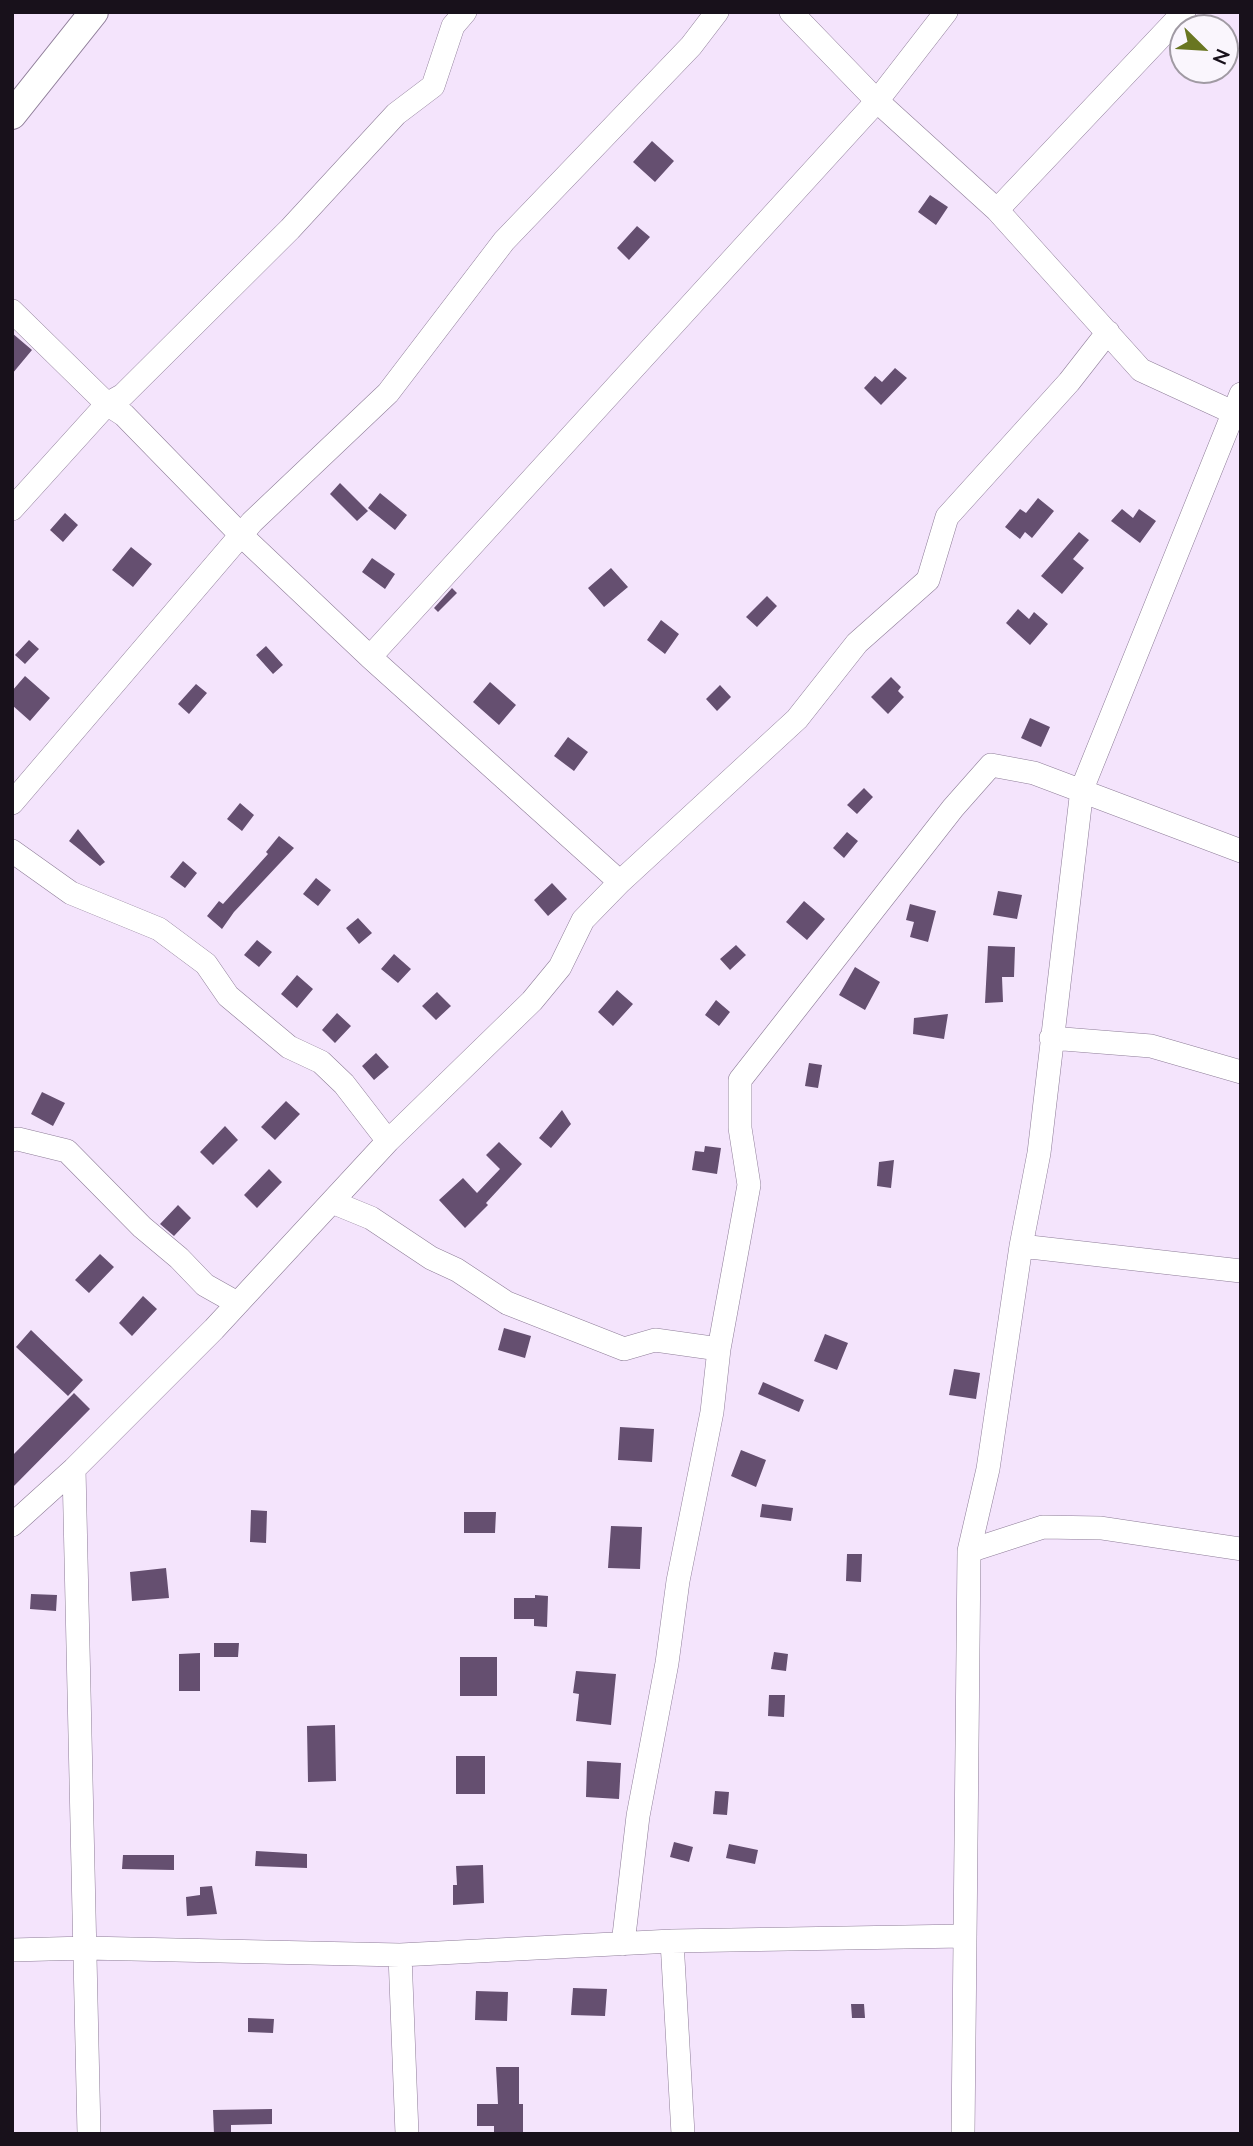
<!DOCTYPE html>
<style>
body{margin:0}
#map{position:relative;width:1253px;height:2146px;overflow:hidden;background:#f4e4fc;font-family:Lato,sans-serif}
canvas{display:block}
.frame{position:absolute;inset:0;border:14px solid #18111b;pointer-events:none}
.north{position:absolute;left:1169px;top:14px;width:70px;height:70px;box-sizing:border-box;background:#faf6fd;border:2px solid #a09aa3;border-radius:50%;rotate:114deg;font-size:19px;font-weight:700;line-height:28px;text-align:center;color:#18111b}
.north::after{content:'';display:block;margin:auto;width:24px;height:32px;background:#697621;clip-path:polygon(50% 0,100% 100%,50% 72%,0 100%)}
</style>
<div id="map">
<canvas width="1253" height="2146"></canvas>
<div class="frame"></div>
<div class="north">N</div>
</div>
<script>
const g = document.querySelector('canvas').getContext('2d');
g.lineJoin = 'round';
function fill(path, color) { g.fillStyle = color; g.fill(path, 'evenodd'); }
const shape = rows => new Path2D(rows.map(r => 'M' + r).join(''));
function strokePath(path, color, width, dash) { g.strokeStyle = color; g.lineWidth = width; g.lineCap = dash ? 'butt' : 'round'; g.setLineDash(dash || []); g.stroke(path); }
fill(shape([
 [652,141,674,161,655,182,633,162],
 [930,195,948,207,936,225,918,212],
 [637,226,650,237,629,260,617,248],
 [12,333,32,350,12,374],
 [895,368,907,378,881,405,864,388,875,376,882,382],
 [340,483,368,511,357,521,330,494],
 [380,493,407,515,395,530,368,508],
 [1038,498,1054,511,1032,538,1025,532,1020,539,1005,527,1020,509,1026,513],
 [1122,509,1133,518,1139,509,1156,521,1140,543,1111,521],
 [65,513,78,525,63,542,50,530],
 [1079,532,1089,540,1073,559,1084,568,1062,594,1041,576],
 [131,547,152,564,133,587,112,570],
 [372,558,395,574,385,589,362,572],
 [611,568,628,587,604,607,588,588],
 [452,588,457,593,438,612,434,608],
 [767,596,777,606,757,627,746,617],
 [1018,609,1029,619,1034,612,1048,624,1030,645,1006,623],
 [661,620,679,634,665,654,647,640],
 [29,640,39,649,25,664,15,655],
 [266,646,283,665,273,674,256,655],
 [25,676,50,698,30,721,12,705,12,691],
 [891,677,901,687,898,691,904,697,888,714,871,697],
 [490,682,516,705,499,725,473,702],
 [196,684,207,693,189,714,178,704],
 [720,685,731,697,717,711,706,699],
 [1030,718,1050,727,1041,747,1021,738],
 [568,737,588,752,574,771,554,756],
 [864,788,873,797,857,814,847,805],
 [240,803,254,815,242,831,227,819],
 [78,829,105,862,100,866,69,841],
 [847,832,858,841,844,858,833,848],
 [279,836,294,848,234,912,222,929,207,916,219,901,223,904,268,854,266,852],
 [183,861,197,873,185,888,170,877],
 [316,878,331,890,318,906,303,894],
 [552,883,567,899,548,916,534,900],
 [998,891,1022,895,1017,919,993,915],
 [804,901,825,919,807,940,786,922],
 [910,904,936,911,928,942,910,937,914,922,906,920],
 [358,918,372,933,359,944,346,928],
 [257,940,272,952,259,967,244,955],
 [736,945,746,955,730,970,720,959],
 [988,946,1015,947,1014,977,1002,977,1003,1002,985,1003],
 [394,954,411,969,398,983,381,969],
 [855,967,880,982,865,1010,839,995],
 [297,975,313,989,297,1008,281,994],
 [617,990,633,1004,613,1026,598,1012],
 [437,992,451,1006,436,1020,422,1006],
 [716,1000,730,1012,719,1026,705,1015],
 [337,1013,351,1026,335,1043,322,1030],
 [948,1014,944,1039,913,1034,914,1018],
 [376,1053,389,1067,374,1080,362,1066],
 [809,1063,822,1065,818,1088,805,1086],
 [42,1092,65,1103,53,1126,31,1114],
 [286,1101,300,1114,275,1140,261,1127],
 [562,1110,571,1124,551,1148,539,1138],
 [225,1126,238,1140,213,1165,200,1152],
 [499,1142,522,1164,486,1203,488,1205,465,1228,439,1200,463,1178,477,1193,500,1169,486,1155],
 [705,1146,721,1148,717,1174,692,1170,695,1151,704,1152],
 [894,1160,891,1188,877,1186,879,1162],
 [269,1169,282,1182,257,1208,244,1195],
 [178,1205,191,1218,174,1236,160,1224],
 [100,1254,114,1267,89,1293,75,1280],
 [143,1296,157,1309,132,1336,119,1323],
 [504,1328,531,1336,525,1358,498,1350],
 [31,1330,83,1380,68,1396,16,1347],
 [825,1334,848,1343,837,1370,814,1361],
 [954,1369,980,1373,976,1399,949,1395],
 [763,1382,804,1400,799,1412,758,1394],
 [74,1393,90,1409,12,1488,12,1456],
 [620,1427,654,1429,652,1462,618,1460],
 [741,1450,766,1460,756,1487,731,1476],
 [762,1504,793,1508,791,1521,760,1517],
 [251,1510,267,1511,266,1543,250,1542],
 [464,1512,496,1512,495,1533,464,1533],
 [611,1526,642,1527,640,1569,608,1568],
 [847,1554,862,1554,861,1582,846,1581],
 [166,1568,169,1598,132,1601,130,1572],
 [31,1594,57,1595,56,1611,30,1609],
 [535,1595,548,1596,547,1627,534,1626,534,1619,514,1619,514,1598,535,1598],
 [214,1643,239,1643,238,1657,214,1657],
 [774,1652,788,1654,786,1671,771,1669],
 [200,1653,200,1691,179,1691,179,1654],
 [460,1657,497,1657,497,1696,460,1696],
 [576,1671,616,1674,611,1725,576,1721,579,1694,573,1693],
 [769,1695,785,1695,784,1717,768,1716],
 [335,1725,336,1781,308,1782,307,1726],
 [456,1756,485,1756,485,1794,456,1794],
 [587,1761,621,1763,619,1799,586,1797],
 [715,1791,729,1792,727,1815,713,1814],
 [674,1842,693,1847,689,1862,670,1857],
 [729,1844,758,1850,755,1864,726,1858],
 [256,1851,307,1854,307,1868,255,1866],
 [123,1855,174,1855,174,1870,122,1869],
 [483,1865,484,1903,453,1905,453,1885,457,1885,456,1866],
 [212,1886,217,1914,187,1916,186,1897,200,1895,200,1887],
 [573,1988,607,1989,605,2016,571,2015],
 [476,1991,508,1992,507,2021,475,2020],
 [851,2004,864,2004,865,2018,852,2018],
 [248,2018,274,2019,273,2033,248,2032],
 [496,2067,519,2067,519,2104,523,2104,523,2134,494,2134,494,2126,477,2126,477,2104,498,2104],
 [272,2109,272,2124,231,2125,231,2134,214,2134,213,2110]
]), '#654f70');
const minor = shape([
 [791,12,877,101,997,210,1141,370,1241,416],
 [997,210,1184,12],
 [12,311,107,404,124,415,241,535,370,657,620,882],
 [12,509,107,404,123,395,290,229,396,114,433,86,453,26,465,12],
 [370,657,877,101,946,12],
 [12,803,252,522,388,393,504,241,691,46,717,12],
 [12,851,71,893,159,929,206,964,228,996,289,1047,321,1062,344,1084,388,1141],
 [1051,1038,1151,1046,1241,1072],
 [12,1140,18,1139,67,1151,142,1227,179,1258,205,1285,237,1303],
 [332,1202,371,1218,431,1258,457,1270,507,1303,624,1349,655,1340,719,1349],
 [1021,1246,1241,1271],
 [74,1469,89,2134],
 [12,1525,74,1469,214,1329,388,1141,532,1001,560,967,583,920,620,882,797,719,857,643,928,580,947,517,1069,382,1108,332],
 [969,1551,1043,1527,1101,1528,1241,1549],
 [672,1941,683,2134],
 [623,1944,638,1816,667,1663,678,1581,712,1412,719,1349,749,1185,740,1128,740,1080,953,808,991,765,1034,773,1241,851],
 [12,1950,86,1948,400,1955,672,1941,963,1936],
 [400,1955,407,2134],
 [963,2134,969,1551,988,1469,1021,1246,1039,1153,1082,789,1241,394]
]);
const major = shape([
 [12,115,94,12]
]);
strokePath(minor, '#8e7d98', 24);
strokePath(major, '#8e7d98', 30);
strokePath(minor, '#fff', 23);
strokePath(major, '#fff', 28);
</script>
